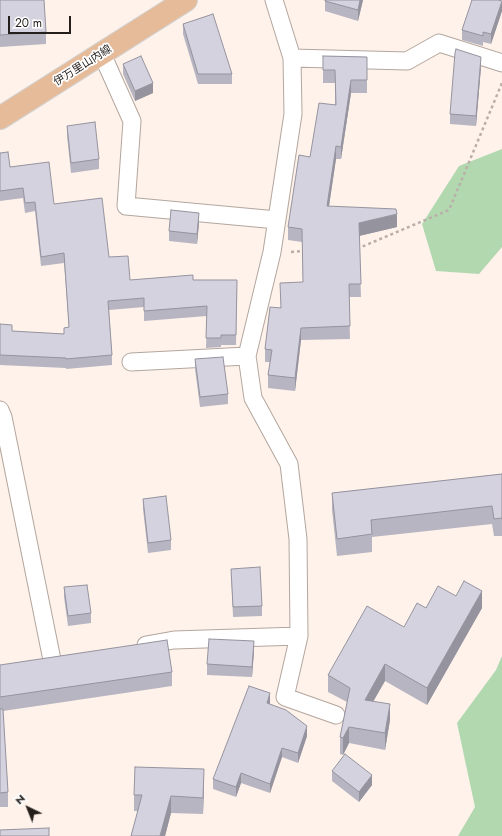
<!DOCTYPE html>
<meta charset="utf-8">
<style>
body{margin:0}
#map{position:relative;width:502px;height:836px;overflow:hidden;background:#fef2eb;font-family:Jost,sans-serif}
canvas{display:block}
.north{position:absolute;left:8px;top:788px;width:40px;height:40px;-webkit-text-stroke:3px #fff;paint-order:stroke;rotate:317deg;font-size:11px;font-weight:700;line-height:16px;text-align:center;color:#241f1b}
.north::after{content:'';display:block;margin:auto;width:14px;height:18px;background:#241f1b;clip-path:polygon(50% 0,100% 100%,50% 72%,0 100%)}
.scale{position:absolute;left:8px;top:16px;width:63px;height:18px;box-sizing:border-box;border:2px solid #241f1b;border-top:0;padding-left:5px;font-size:12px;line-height:14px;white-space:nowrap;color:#241f1b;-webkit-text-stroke:3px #fff;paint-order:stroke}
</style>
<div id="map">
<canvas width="502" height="836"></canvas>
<div class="north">N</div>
<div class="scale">20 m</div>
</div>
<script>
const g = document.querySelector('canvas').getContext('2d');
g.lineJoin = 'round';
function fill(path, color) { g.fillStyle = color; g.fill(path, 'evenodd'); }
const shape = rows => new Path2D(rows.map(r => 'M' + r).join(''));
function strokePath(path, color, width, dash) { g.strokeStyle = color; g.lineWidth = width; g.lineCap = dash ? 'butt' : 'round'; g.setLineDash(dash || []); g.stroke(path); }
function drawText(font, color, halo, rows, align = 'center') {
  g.font = font + ' Jost,"Noto Sans JP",sans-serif'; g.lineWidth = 3.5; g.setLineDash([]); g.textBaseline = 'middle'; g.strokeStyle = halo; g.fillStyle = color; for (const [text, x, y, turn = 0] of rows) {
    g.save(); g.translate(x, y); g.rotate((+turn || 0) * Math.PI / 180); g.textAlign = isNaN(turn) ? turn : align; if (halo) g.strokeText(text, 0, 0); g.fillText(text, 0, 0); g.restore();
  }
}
fill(shape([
 [502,149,502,247,479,274,436,271,422,224,459,166],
 [502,656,502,836,458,836,475,807,457,723,496,670]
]), '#b2d8b0');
const minor = shape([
 [102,54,132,121,126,206,277,220],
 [292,58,407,61,439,43,502,63],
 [131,362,247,356],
 [0,410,3,417,52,660],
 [299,636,285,697,336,715],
 [146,645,174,640,299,636,298,539,289,464,253,398,247,356,272,252,293,114,292,58,274,0]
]);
const primary = shape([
 [0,118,186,0]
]);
strokePath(minor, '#b3a69e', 19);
strokePath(primary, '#d3d2d1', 24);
strokePath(shape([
 [357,248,359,248,449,210,502,83],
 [291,252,304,251]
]), '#bab0aa', 2.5, [3, 3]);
strokePath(minor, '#fff', 17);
strokePath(primary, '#e6bb9a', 22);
fill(shape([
 [0,0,46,32,46,44,0,47],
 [363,0,358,21,325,11,325,1],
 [502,11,491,44,483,42,483,46,462,40,462,30],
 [183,24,232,74,232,84,198,84,183,34],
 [323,56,367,57,367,93,351,93,341,159,336,159,329,206,397,227,359,236,361,297,349,297,350,339,301,340,295,391,268,388,268,375,270,362,265,362,265,349,280,308,303,282,302,242,288,240,288,227,310,157,335,105,335,83,323,83],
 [123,64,153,93,135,101,123,74],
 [481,67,476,126,450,124,450,114],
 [67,126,99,159,99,169,71,173,67,136],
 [0,153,10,167,54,204,109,257,130,280,237,280,236,345,221,345,221,347,206,348,207,316,144,321,144,307,109,310,112,355,112,365,66,369,66,368,0,365,0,324,12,331,64,334,64,328,69,327,64,263,41,266,35,211,25,213,23,198,0,201],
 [199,223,197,244,169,241,169,231],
 [195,359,228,394,228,404,200,407,195,369],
 [502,474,502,536,494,536,492,524,372,537,372,552,337,556,332,510,332,493],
 [143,499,171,540,171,550,148,553,143,509],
 [231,569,262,606,262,616,233,617],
 [64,587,91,613,91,623,68,626,64,597],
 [456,596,482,608,427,705,385,681,373,701,390,720,385,750,349,743,343,755,340,754,340,737,347,702,328,692,328,675,404,627,426,608],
 [254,651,252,677,207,675,207,664],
 [0,665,172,672,172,686,3,711,8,792,8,807,0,807],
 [270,703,270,704,307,736,298,763,282,757,270,793,241,783,236,797,213,789,213,779],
 [332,771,372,785,359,802,332,781],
 [204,786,203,814,171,813,165,836,131,836,138,811,134,811,134,795]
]), '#b7b5c1');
fill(shape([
 [360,0,363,0,358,21,358,10],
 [502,1,502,11,491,44,491,34],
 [481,57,481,67,476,126,476,116],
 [351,80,351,93,341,159,341,147],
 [153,83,153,93,135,101,135,91],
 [336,146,336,159,327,219,327,206],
 [199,213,199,223,197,244,197,234],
 [397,214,397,227,359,236,359,223],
 [301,328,301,340,295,391,295,378],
 [482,591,482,608,427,705,427,688],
 [254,641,254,651,252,677,252,667],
 [385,664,385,681,365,716,365,700],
 [270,693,270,703,267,712,267,703],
 [390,704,390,720,385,750,385,733],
 [307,726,307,736,298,763,298,753],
 [349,727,349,743,343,755,343,738],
 [282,748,282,757,270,793,270,784],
 [204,769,204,786,203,814,203,798],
 [241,773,241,783,236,797,236,787],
 [372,775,372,785,359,802,359,792],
 [171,796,171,813,165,836,160,836]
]), '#95939d');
const building = shape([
 [0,0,44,0,46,32,0,35,0,0],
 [325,0,360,0,358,10,325,1,325,0],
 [472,0,498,0,502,1,491,34,483,32,483,36,462,30,472,0],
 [213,14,232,74,198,74,183,24,213,14],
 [456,49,481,57,476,116,450,114,455,53,456,49],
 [141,56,153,83,135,91,123,64,141,56],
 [323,56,367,57,367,80,351,80,341,147,336,146,327,206,396,209,397,214,359,223,361,284,349,284,350,326,301,328,295,378,268,375,272,350,265,349,270,307,281,308,280,283,303,282,302,229,288,227,299,155,310,157,319,103,336,105,335,70,323,70,323,56],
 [95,122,99,159,71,163,67,126,95,122],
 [8,152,10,167,49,162,54,204,102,198,109,257,128,256,130,280,193,275,193,280,237,280,236,335,221,335,221,338,206,338,207,306,144,311,144,298,108,301,112,355,66,359,66,358,0,355,0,324,12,325,12,331,64,334,64,328,69,327,64,253,41,257,35,202,25,203,23,188,0,191,0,153,8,152],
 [171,210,199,213,197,234,169,231,171,210],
 [223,357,228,394,200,397,195,359,223,357],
 [502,474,502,518,494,519,492,506,371,520,372,534,337,539,332,493,502,474],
 [166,496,171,540,148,543,143,499,166,496],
 [260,567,262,606,233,607,231,569,260,567],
 [464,581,482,591,427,688,385,664,365,700,390,704,385,733,349,727,343,738,340,737,350,688,328,675,367,606,404,627,417,603,426,608,438,586,456,596,464,581],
 [87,585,91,613,68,616,64,587,87,585],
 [209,639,254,641,252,667,207,664,209,639],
 [167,640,172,672,0,697,0,665,167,640],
 [249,686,270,693,267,703,286,710,307,726,298,753,282,748,270,784,241,773,236,787,213,779,249,686],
 [0,709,3,709,8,792,0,793,0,709],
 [345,754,372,775,359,792,332,771,345,754],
 [135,767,204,769,203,798,171,796,160,836,131,836,142,795,134,795,135,767],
 [49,828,49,836,0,836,0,830,49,828]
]);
fill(building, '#d5d2e0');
strokePath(building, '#95939d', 1);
drawText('11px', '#241f1b', '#fff', [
 ["伊万里山内線",83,66,-32]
]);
</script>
